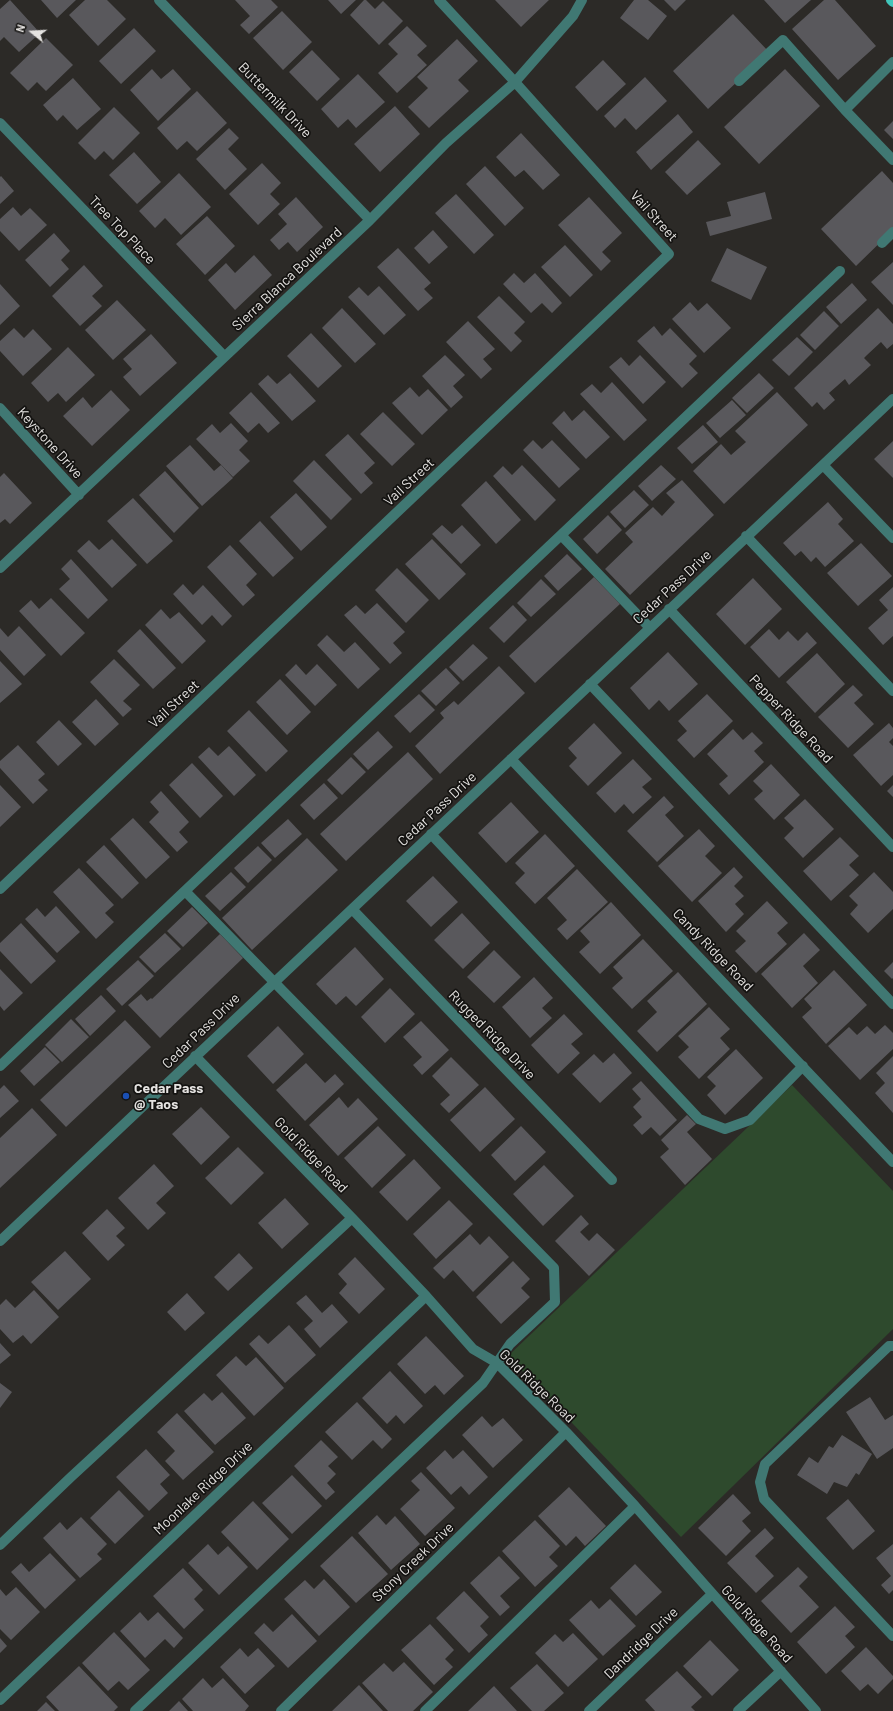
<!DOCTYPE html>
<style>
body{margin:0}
#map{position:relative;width:893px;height:1711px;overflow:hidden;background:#2c2a27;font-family:Barlow,sans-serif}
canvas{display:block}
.north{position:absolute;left:12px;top:12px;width:40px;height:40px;-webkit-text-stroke:3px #141311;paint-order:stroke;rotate:288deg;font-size:11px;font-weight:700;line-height:16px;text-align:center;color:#e5e3e1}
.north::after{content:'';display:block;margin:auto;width:14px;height:18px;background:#e5e3e1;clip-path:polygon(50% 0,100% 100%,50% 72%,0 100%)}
</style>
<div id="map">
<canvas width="893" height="1711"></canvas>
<div class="north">N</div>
</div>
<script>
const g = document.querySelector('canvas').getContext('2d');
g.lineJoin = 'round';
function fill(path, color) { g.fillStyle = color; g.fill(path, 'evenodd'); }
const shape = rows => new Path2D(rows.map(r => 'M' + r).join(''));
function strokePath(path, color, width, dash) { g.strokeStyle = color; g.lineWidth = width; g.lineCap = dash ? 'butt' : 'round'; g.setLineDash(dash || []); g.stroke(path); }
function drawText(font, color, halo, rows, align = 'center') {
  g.font = font + ' Barlow,sans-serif'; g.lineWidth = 3.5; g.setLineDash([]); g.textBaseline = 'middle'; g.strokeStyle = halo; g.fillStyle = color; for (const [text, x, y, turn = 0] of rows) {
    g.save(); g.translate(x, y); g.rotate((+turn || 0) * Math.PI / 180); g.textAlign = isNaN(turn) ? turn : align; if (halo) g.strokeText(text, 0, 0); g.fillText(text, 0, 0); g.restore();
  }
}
fill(shape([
 [792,1085,893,1191,893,1329,681,1537,508,1356]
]), '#2e4a2d');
fill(shape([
 [10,0,40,33,19,52,4,37,0,41,0,9],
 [41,0,76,0,57,18],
 [85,0,107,0,126,19,98,46,69,15],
 [235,0,271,0,278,7,249,34,240,25,250,16],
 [328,0,356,0,341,14],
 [364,0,366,0,375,9,383,1,403,21,379,45,350,15],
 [495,0,549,0,521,27],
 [634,0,648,0,667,16,648,40,620,18],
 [664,0,686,0,675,11],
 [764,0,811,0,785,23],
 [824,0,835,0,876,46,838,80,792,29],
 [282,11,312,42,283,70,253,38],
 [733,14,769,52,708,109,673,71],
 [407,26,427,46,417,55,427,65,397,93,378,73,398,54,388,44],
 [134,28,156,51,121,84,99,61],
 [46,38,73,65,46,91,37,82,28,91,10,73],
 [457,39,478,61,458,80,469,91,429,128,408,107,428,88,417,77],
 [312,50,340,79,317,101,289,72],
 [603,60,626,84,597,111,575,87],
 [152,69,161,79,173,69,191,89,158,121,130,90],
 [785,69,820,106,759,164,724,127],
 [358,74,385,102,356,128,348,119,338,128,321,109],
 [645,77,667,101,636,130,625,118,615,128,604,116],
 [73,78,101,109,77,130,63,115,57,121,43,105],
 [197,91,227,123,197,151,187,141,177,150,157,128],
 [395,106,420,134,380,172,354,144],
 [114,107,140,133,113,160,104,151,95,160,78,143],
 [678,114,693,132,651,170,636,152],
 [893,121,893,139,884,130],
 [229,128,239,138,228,149,247,169,225,190,196,159],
 [521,133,560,175,543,190,524,170,515,177,496,157],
 [698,140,721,164,687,195,665,172],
 [134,152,161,182,137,204,109,175],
 [262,163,281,183,270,194,280,204,258,225,229,194],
 [485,166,524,208,505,226,466,184],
 [882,171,893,183,893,230,856,266,821,229],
 [179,173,211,207,181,235,165,218,155,228,139,211],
 [1,176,14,191,0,204,0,177],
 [765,192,772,219,710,236,706,222,731,216,727,202],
 [456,194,494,235,474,254,435,213],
 [296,197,323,227,297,252,288,242,279,250,270,240,287,224,278,214],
 [589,197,622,233,602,252,611,261,601,271,558,225],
 [13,207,21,216,30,208,47,225,19,251,0,231,0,219],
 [207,216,235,246,205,275,176,244],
 [433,230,448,247,429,264,414,248],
 [54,233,70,251,61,260,69,269,50,287,25,260],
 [565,245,593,275,570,297,541,267],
 [398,248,431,283,424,289,433,298,418,311,377,267],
 [727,248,767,267,751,300,711,281],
 [254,255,272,275,235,310,208,280,226,263,235,273],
 [893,262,893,305,871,282],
 [84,265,103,286,92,296,102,306,80,326,52,296],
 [514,273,524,283,535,273,562,303,552,313,542,303,531,313,503,284],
 [852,283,867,300,841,324,826,307],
 [0,284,20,306,0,325],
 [379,286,406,315,384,335,348,297,359,287,368,296],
 [499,296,525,322,514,333,522,341,511,352,477,317],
 [117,300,146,330,113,360,85,330],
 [690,302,698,311,707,303,731,328,704,353,672,319],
 [342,308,376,344,355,363,322,328],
 [878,308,893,324,893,344,887,349,881,342,867,355,864,358,871,365,849,385,845,379,829,393,835,400,824,410,817,402,812,407,794,388],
 [824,311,839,326,815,350,800,335],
 [468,321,495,349,483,359,492,369,481,379,446,342],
 [654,326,662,336,670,328,697,356,689,364,698,373,682,388,637,341],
 [14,328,24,338,33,329,52,349,23,376,0,351,0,341],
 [311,333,342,366,318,388,287,356],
 [151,334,177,363,140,396,123,377,132,369,123,359],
 [797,337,813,352,789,376,772,360],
 [68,347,95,375,66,402,58,393,48,402,31,383],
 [445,355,465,375,453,386,463,397,451,408,422,376],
 [640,355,666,382,643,404,609,367,621,357,629,366],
 [290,373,316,401,292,421,258,384,268,375,277,384],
 [759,373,774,388,747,413,732,398],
 [612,382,647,420,624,441,580,394,592,384,601,393],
 [410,387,419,397,428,389,448,410,422,435,392,403],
 [111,390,130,410,92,446,63,416,83,397,92,408],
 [251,392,280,423,268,433,259,423,248,433,229,413],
 [777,392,808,425,724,504,693,471,721,444,731,455,746,442,735,431],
 [732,400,746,415,720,438,706,423],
 [584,410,610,437,586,459,552,423,564,411,572,421],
 [383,412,415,444,392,466,360,434],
 [231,423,248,441,239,450,250,461,233,477,196,439,212,424,220,433],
 [703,425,718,442,692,464,677,448],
 [348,434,375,463,364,473,373,483,361,494,325,455],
 [533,440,542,449,552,440,580,469,559,488,523,450],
 [893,441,893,478,874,459],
 [190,445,214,471,221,465,233,478,202,506,166,466],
 [314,460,352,499,331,520,293,481],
 [522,465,556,500,535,521,493,476,503,466,512,475],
 [661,465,676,479,652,501,638,486],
 [165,471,199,508,174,533,139,495],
 [4,473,32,503,10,524,5,519,0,523,0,477],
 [682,480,714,515,630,595,605,569,633,542,625,533,653,507,662,516,675,502,666,493],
 [486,481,521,520,496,544,461,505],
 [634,490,649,505,625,528,610,512],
 [296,493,327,527,301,551,270,517],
 [133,498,173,541,147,564,107,521],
 [828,502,843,519,838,524,854,541,825,567,816,557,811,562,801,551,795,556,783,543],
 [608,515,622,530,597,554,583,539],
 [260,521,294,558,273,577,239,541],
 [442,525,452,534,462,525,481,545,461,564,432,534],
 [112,539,137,565,112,588,77,551,89,540,99,550],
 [432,539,466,574,439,600,405,564],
 [861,543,892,576,858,606,827,573],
 [230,545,257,574,246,585,255,595,243,606,207,567],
 [567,554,582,569,558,591,544,576],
 [71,559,108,600,88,619,59,589,70,579,61,569],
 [397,568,429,600,406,623,375,590],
 [594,577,620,604,535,683,509,656],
 [753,578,782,609,745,645,716,614],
 [541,579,556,594,531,617,517,603],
 [183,584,193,595,203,585,232,616,222,626,212,615,202,625,173,594],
 [893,587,893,636,883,645,868,628,888,610,879,600],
 [51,598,85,633,61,656,19,611,31,600,39,609],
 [377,603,405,632,393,643,402,653,390,664,344,615,356,605,365,614],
 [513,605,527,620,504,643,489,628],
 [161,609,170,619,179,612,206,641,182,664,145,625],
 [19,626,46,655,24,676,0,650,0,628,8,637],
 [140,629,176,668,153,689,117,651],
 [769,629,779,640,788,631,798,641,807,632,817,643,779,678,750,647],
 [327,635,344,652,355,642,380,669,358,689,317,645],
 [473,644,488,658,463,681,449,667],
 [668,652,698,684,669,711,659,700,649,710,630,688],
 [817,653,845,684,815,713,786,682],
 [114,659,140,685,123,701,132,709,123,717,90,682],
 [0,661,22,684,0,703],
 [296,664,306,675,317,664,337,685,315,706,285,675],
 [499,666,525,693,440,774,415,746,444,718,440,713,454,701,458,705],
 [446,668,460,683,436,706,421,691],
 [280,679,311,712,287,735,256,702],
 [853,685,863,695,854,703,874,724,848,748,818,717],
 [419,694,435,710,410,733,394,716],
 [707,694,733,721,694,758,677,740,687,731,678,721],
 [96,699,119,724,95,746,72,722],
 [249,710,288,751,266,772,227,731],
 [59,720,82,744,58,766,36,742],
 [594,723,622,753,588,786,569,766,577,758,568,748],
 [889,723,893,728,893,738,889,742,893,746,893,775,881,786,853,755],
 [733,729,743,740,752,732,763,743,754,751,764,762,729,795,719,784,728,776,707,754],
 [378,731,393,747,368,770,353,754],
 [18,745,45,774,38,780,48,790,33,804,0,768,0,761],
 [229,746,256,775,234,796,198,757,209,747,218,756],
 [408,752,433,779,346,861,320,834],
 [351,757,366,772,342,795,327,780],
 [633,759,652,779,642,787,652,797,633,814,624,804,615,813,596,793],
 [192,763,223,796,200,818,169,785],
 [771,764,800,795,774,820,754,799,763,791,753,781],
 [324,783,338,798,314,820,300,805],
 [0,785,21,807,0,827],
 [893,785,893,797,887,791],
 [161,791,189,822,179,832,188,842,177,852,149,822,159,812,150,802],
 [664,796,674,807,665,815,684,836,657,862,627,831],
 [805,799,834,829,803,858,784,838,794,828,784,818],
 [511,802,539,832,506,863,478,833],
 [133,818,170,857,146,879,110,839],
 [288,819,302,834,275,858,261,843],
 [699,829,715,846,705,856,722,873,692,902,658,866],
 [545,834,575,866,535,904,515,883,525,873,515,863],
 [840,837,859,856,849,865,859,875,831,901,803,871],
 [307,838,338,870,252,950,222,918],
 [104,845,139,883,122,899,86,862],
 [258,846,272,860,248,883,234,868],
 [734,867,743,877,734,886,744,896,735,904,744,914,726,932,698,901],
 [79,868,114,905,105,913,114,922,96,939,53,892],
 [577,869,608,902,567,940,557,929,567,920,547,898],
 [231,872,246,887,220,911,205,896],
 [874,872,893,892,893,909,868,933,850,914,858,905,849,896],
 [433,876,458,902,431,927,406,901],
 [767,901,788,923,777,933,787,944,756,973,735,951,746,941,736,931],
 [611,902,641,935,600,974,579,952,590,942,580,931],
 [56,906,80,932,57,953,25,919,37,908,45,917],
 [192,907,208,923,183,947,167,931],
 [462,913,490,943,463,969,434,940],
 [21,923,56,961,31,984,0,951,0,943],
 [165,933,181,949,155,973,139,957],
 [804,933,820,950,803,966,818,983,792,1008,761,974],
 [220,934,243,958,160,1038,128,1005,141,994,147,1001,151,998,152,999],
 [643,939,673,971,632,1009,612,988,623,978,613,967],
 [355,947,384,979,356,1006,346,996,336,1005,316,984],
 [494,950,521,977,494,1003,467,977],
 [138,960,154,976,122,1006,106,989],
 [893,962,893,978,892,979,884,971],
 [0,969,23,993,4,1011,0,1006],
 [834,970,867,1005,826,1044,802,1017,812,1008,804,999],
 [678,972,707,1004,657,1052,637,1031,657,1012,647,1001],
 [534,977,553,998,542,1008,552,1018,530,1038,502,1007],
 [390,988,415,1014,385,1043,361,1017],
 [101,995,116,1011,90,1036,75,1019],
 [709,1007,730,1029,720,1038,730,1049,699,1079,678,1057,689,1047,678,1036],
 [564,1014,583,1034,571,1044,580,1053,558,1074,531,1045],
 [71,1019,89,1037,62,1062,45,1045],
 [125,1020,151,1047,66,1127,40,1100],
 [421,1021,449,1050,422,1075,413,1065,422,1057,403,1037],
 [885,1025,893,1033,893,1049,860,1080,828,1046,849,1027,857,1035,867,1026,875,1034],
 [278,1026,304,1054,273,1084,247,1056],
 [45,1047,60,1062,34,1086,20,1071],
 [736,1049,763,1078,725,1115,707,1095,716,1086,707,1077],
 [614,1053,632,1073,600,1103,572,1074,594,1054,603,1063],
 [893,1056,893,1113,875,1093,885,1083,876,1073],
 [451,1057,479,1085,449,1113,440,1104,450,1095,432,1076],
 [306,1063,325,1083,335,1074,344,1084,305,1121,276,1090],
 [641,1081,677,1120,660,1136,651,1127,642,1135,633,1125,642,1117,633,1107,641,1099,632,1089],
 [4,1085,19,1101,0,1118,0,1089],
 [485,1087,515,1119,480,1152,450,1120],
 [339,1097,348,1108,358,1098,378,1119,338,1156,309,1125],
 [201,1107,230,1137,201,1165,172,1134],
 [32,1108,57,1135,0,1188,0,1138],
 [687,1115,696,1124,687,1132,712,1159,685,1185,660,1157,669,1149,661,1140],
 [378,1126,406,1155,372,1188,344,1158],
 [521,1126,546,1152,515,1181,491,1155],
 [238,1147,264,1173,231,1205,205,1178],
 [414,1159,441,1188,407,1221,379,1192],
 [154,1164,174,1186,156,1203,166,1213,148,1230,118,1198],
 [544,1165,574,1196,543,1226,513,1194],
 [285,1198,309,1224,282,1249,258,1223],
 [449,1200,473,1224,436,1259,413,1234],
 [107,1209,125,1228,116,1236,125,1245,108,1261,82,1233],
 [581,1215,589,1224,580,1232,589,1241,597,1233,615,1250,589,1276,555,1241],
 [470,1234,480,1245,489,1236,509,1257,473,1292,453,1270,444,1279,433,1268],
 [65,1251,91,1279,58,1310,31,1282],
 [239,1253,253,1268,228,1291,214,1277],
 [355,1257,385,1289,359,1314,339,1293,347,1284,338,1274],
 [513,1261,530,1279,521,1288,530,1297,501,1324,476,1297],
 [34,1290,59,1317,31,1344,23,1335,13,1343,0,1329,0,1305,6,1299,15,1308],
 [187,1293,205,1313,185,1331,167,1312],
 [306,1295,322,1313,332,1304,348,1322,320,1348,304,1329,313,1321,296,1303],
 [289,1325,316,1355,285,1383,249,1344,259,1335,268,1344],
 [426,1336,464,1376,444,1395,435,1385,425,1394,397,1364],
 [0,1343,11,1355,0,1364],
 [236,1356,246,1366,256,1357,284,1388,254,1416,216,1375],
 [390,1371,423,1406,404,1424,396,1415,387,1424,362,1398],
 [0,1383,12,1392,0,1408],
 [222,1392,246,1418,215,1445,184,1411,204,1393,212,1401],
 [870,1397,885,1420,893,1415,893,1448,877,1459,846,1412],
 [357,1402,392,1439,382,1449,373,1440,352,1460,325,1432],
 [177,1413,214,1452,183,1480,165,1461,175,1451,157,1432],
 [482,1416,492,1427,503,1418,523,1440,493,1468,462,1435],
 [842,1435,872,1454,859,1475,856,1473,847,1487,834,1482,827,1494,797,1475,809,1457,818,1463,829,1446,833,1448],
 [321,1440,338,1457,328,1466,336,1474,327,1483,335,1492,326,1500,294,1466],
 [146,1449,170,1475,160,1484,168,1493,149,1511,116,1477],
 [445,1450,453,1459,463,1450,488,1477,469,1495,461,1486,451,1495,426,1468],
 [421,1472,455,1508,425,1536,400,1509,420,1490,411,1481],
 [292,1475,322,1506,292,1534,262,1503],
 [569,1487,606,1526,585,1546,576,1536,566,1546,538,1516],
 [119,1490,144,1516,115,1544,90,1518],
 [733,1494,751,1513,742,1521,751,1531,726,1556,698,1528],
 [848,1499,875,1531,853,1550,826,1518],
 [253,1501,289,1539,257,1570,221,1532],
 [377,1515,386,1525,395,1516,420,1544,391,1570,358,1533],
 [81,1517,107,1544,97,1554,102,1559,80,1578,43,1538,60,1522,67,1530],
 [535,1520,560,1546,549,1557,558,1566,535,1587,502,1551],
 [765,1528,774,1538,755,1556,774,1576,756,1593,727,1563],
 [352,1536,388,1574,356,1603,320,1566],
 [208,1544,218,1555,228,1546,248,1567,219,1595,188,1563],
 [893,1544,893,1590,889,1594,881,1585,891,1576,876,1558],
 [50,1553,76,1580,45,1609,11,1572,21,1563,29,1572],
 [499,1556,520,1578,500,1596,510,1607,500,1616,470,1583],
 [635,1564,662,1592,636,1616,610,1588],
 [798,1567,808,1577,799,1586,819,1607,791,1633,761,1601],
 [183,1568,203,1590,194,1599,204,1610,184,1629,153,1596],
 [324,1579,350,1607,319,1636,284,1599,305,1580,314,1589],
 [16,1587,40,1612,11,1640,0,1629,0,1589,6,1596],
 [464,1591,489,1617,480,1626,488,1635,469,1653,436,1618],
 [610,1599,636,1626,603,1656,569,1620,591,1600,599,1609],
 [835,1606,855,1627,845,1636,855,1647,826,1674,797,1642],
 [140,1612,148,1621,158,1612,183,1638,174,1648,165,1639,145,1658,120,1631],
 [292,1614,317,1641,288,1668,254,1633,264,1623,273,1632],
 [430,1624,454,1650,445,1659,453,1667,434,1685,401,1650],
 [114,1632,150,1670,128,1690,119,1681,108,1691,82,1663],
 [573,1633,598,1659,568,1687,535,1653,555,1634,563,1642],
 [0,1638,7,1646,0,1653],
 [710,1640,739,1670,712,1696,683,1666],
 [866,1647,893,1676,893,1679,878,1694,868,1684,860,1691,841,1671],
 [240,1648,248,1657,258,1648,275,1666,245,1694,220,1667],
 [404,1662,433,1692,413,1711,388,1711,362,1683,384,1663,393,1672],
 [537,1664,564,1693,544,1711,532,1711,510,1688],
 [79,1666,118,1707,114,1711,59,1711,46,1697],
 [677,1671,702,1697,691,1707,695,1711,655,1711,645,1700],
 [203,1678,212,1688,223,1678,249,1706,245,1711,193,1711,182,1699],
 [359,1685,383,1711,332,1711],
 [494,1686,517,1711,468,1711],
 [179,1701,188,1711,169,1711],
 [46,1702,55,1711,37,1711]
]), '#59585c');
strokePath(shape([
 [159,0,370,220],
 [739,81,783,40,845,110,893,160],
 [845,110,893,62],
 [0,123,224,356],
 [882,243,893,232],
 [0,408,79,495],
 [823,465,893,538],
 [561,535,650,628],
 [746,536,893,691],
 [0,568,370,220,446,143,515,82,573,16,582,0],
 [669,609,893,847],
 [590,684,893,1004],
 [511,759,893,1162],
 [431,834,699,1119,725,1129,750,1120,803,1066],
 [0,889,669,254,515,82,439,0],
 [352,909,612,1180],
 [195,1056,352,1218,426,1296,473,1349,497,1363,566,1432,635,1506,816,1711],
 [0,1066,840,271],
 [0,1241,893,399],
 [893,1346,889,1346,765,1464,760,1482,764,1499,893,1636],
 [0,1545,71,1477,352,1218],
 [0,1700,426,1296],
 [135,1711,483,1383,510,1344,555,1302,554,1268,185,891],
 [281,1711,566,1432],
 [425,1711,635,1506],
 [589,1711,712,1594],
 [738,1711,781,1671]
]), '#407873', 10);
strokePath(shape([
 [891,0,893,2]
]), '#41c6bb', 10);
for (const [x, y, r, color] of [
 [126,1096,4,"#1a4fb4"]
]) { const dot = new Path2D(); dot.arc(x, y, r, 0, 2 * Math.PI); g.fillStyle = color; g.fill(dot); strokePath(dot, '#141311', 1.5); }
drawText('14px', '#e5e3e1', '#141311', [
 ["Buttermilk Drive",275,100,46],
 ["Vail Street",654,216,48],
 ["Tree Top Place",122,230,46],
 ["Sierra Blanca Boulevard",287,279,-43],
 ["Keystone Drive",50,443,48],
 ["Vail Street",409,482,-43],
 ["Cedar Pass Drive",672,587,-43],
 ["Vail Street",174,704,-43],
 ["Pepper Ridge Road",791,719,47],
 ["Cedar Pass Drive",437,809,-43],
 ["Candy Ridge Road",713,950,46],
 ["Cedar Pass Drive",201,1031,-44],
 ["Rugged Ridge Drive",492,1035,46],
 ["Gold Ridge Road",311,1155,46],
 ["Gold Ridge Road",537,1386,44],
 ["Moonlake Ridge Drive",203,1488,-43],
 ["Stony Creek Drive",413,1562,-44],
 ["Gold Ridge Road",757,1624,48],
 ["Dandridge Drive",641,1643,-44]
]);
drawText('bold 14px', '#e5e3e1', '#141311', [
 ["Cedar Pass",134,1088],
 ["@ Taos",134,1104]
], 'left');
</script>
